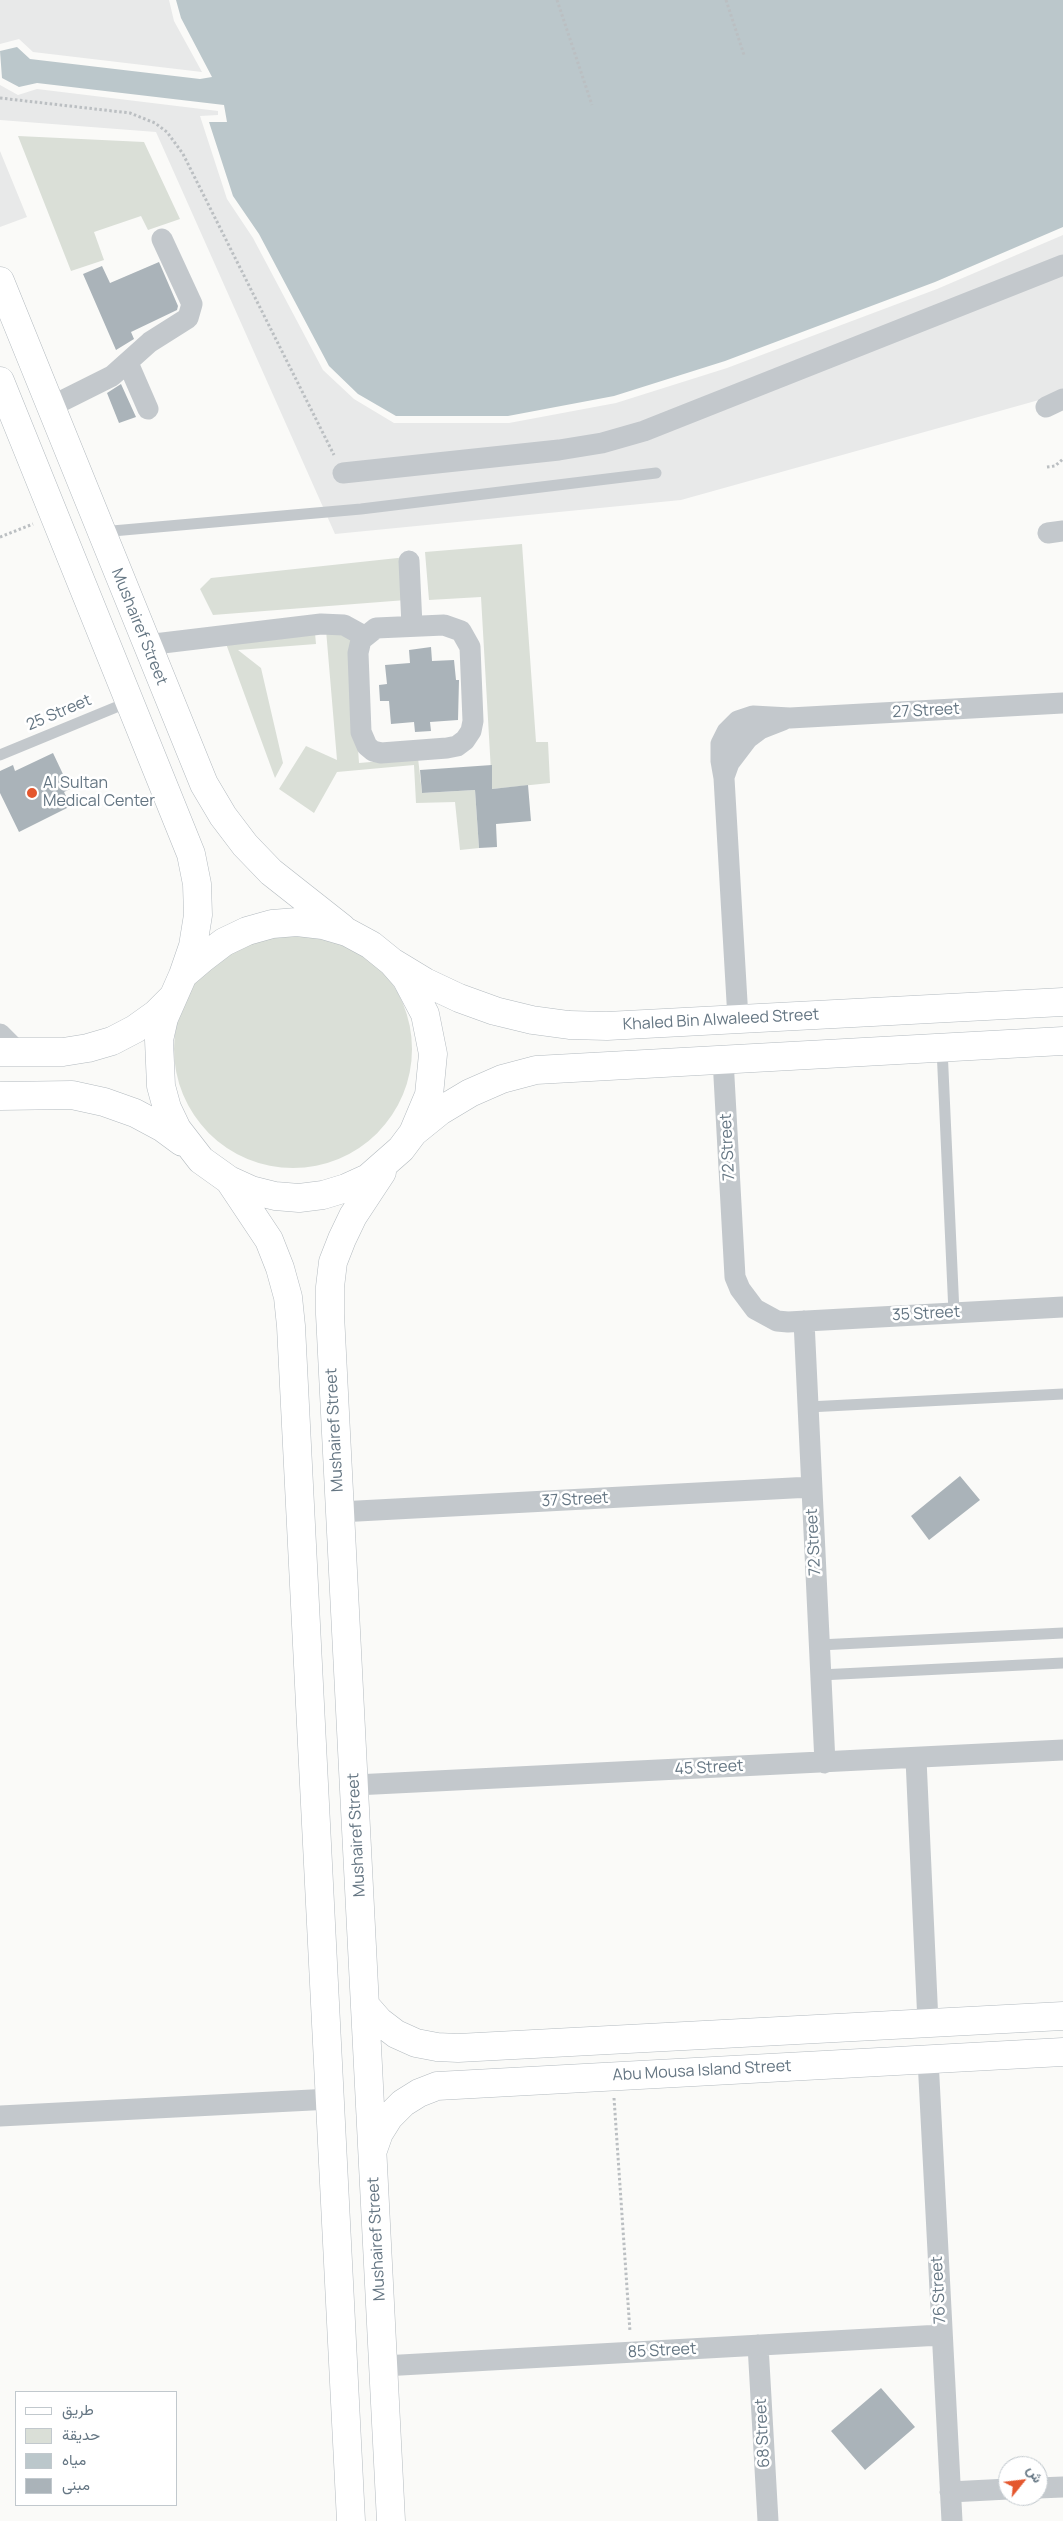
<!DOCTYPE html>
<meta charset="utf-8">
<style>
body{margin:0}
#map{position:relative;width:1063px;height:2521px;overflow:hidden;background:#fafaf8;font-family:Manrope,Vazirmatn,sans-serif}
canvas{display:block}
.legend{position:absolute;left:15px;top:2391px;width:162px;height:115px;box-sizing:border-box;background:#fff;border:1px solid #c1c8cd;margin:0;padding:6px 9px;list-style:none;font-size:15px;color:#657683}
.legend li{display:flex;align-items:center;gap:10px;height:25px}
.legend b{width:25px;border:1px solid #c1c8cd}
.north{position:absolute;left:998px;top:2456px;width:50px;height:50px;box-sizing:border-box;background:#fff;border:1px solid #c1c8cd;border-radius:50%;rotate:61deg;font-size:14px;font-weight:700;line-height:20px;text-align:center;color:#657683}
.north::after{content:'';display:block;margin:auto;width:18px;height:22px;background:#e4572e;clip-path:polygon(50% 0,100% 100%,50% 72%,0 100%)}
</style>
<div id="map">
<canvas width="1063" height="2521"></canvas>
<ul class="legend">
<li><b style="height:6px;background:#fff"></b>طريق</li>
<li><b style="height:14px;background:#dadfd7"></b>حديقة</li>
<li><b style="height:14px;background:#bbc7cb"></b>مياه</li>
<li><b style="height:14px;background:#aab3b9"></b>مبنى</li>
</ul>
<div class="north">ش</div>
</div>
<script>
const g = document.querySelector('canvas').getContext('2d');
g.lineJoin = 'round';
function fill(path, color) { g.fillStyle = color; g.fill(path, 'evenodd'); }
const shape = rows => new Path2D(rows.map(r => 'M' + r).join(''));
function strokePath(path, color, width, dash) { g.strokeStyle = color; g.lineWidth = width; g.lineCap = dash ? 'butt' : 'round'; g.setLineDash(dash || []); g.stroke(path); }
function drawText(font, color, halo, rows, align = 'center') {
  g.font = font + ' Manrope,sans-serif'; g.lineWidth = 5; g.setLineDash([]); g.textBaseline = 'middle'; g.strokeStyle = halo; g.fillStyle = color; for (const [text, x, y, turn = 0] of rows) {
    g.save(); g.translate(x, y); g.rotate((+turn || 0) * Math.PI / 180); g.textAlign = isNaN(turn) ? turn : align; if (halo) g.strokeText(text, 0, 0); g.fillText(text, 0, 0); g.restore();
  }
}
fill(shape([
 [0,0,169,0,174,21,202,72,33,52,19,39,0,44],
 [0,85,18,95,37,89,218,111,218,115,200,116,227,199,253,238,323,370,354,399,394,423,509,423,616,403,727,368,937,289,1063,235,1063,390,1039,400,681,500,335,534,156,132,0,120],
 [0,151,27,217,0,227]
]), '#e8e9e9');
fill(shape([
 [18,136,144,142,180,219,148,230,141,216,94,232,104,260,71,271],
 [522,544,536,742,548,742,550,783,492,789,481,597,429,600,425,552],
 [407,557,406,600,213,615,200,589,211,578],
 [326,630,350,630,359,763,418,758,422,793,475,790,479,848,460,850,455,802,416,803,414,765,337,772,314,813,279,789,306,746,337,760],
 [315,633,316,644,238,650,261,668,283,763,275,778,225,641],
 '174 1049a119 119 0 1 1 238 0a119 119 0 1 1-238 0Z'
]), '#dadfd7');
fill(shape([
 [176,0,1063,0,1063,227,935,282,725,361,614,396,508,416,396,416,358,394,329,366,259,234,233,196,209,122,227,122,224,105,37,83,19,87,2,78,0,51,17,47,30,59,200,79,212,77,181,18]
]), '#bbc7cb');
fill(shape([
 [159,262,178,306,177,310,131,332,134,339,116,350,83,274,102,266,110,283],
 [121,384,136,417,119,423,107,393],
 [431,647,432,661,454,660,456,680,459,680,458,720,430,722,431,731,415,732,414,722,391,724,389,701,380,701,379,685,387,684,385,665,410,663,409,650],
 [53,753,70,789,64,792,71,806,19,832,0,793,0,771,13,765,15,771],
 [492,765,492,789,528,785,531,821,496,824,497,847,479,848,475,790,422,793,420,770],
 [960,1476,980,1500,929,1540,911,1516],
 [881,2388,915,2427,865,2470,831,2431]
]), '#aab3b9');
const secondary = shape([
 [0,281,204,784,223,816,245,845,271,872,342,928],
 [0,381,191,854,197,884,198,915,193,946,183,975],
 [392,962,406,978,425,1014,433,1054,429,1095,413,1133,401,1149,368,1178,346,1188,323,1195,299,1198,275,1196,251,1190,229,1180,201,1160,177,1129,167,1108,161,1086,159,1040,164,1018,183,975,203,958,224,942,247,931,272,924,297,922,323,925,347,932,371,945,392,962,425,982,459,998,495,1011,532,1020,569,1025,607,1026,1063,1002],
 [0,1052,63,1052,88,1048,112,1041,135,1029,156,1014,171,999],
 [0,1096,72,1095,104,1102,135,1113,163,1128,182,1142],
 [414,1132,440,1111,470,1093,502,1079,536,1070,1063,1041],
 [382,1172,353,1216,342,1239,333,1262,330,1287,330,1314,391,2521],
 [229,1180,269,1240,280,1268,288,1297,291,1326,351,2521],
 [365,2005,379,2021,396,2034,416,2043,437,2047,458,2048,1063,2016],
 [373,2150,379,2133,389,2117,403,2103,419,2093,437,2086,1063,2052]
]);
strokePath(secondary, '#b3babf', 29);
strokePath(shape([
 [557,0,592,105],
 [726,0,744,55],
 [0,98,130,113,155,123,167,132,183,154,334,455],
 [1047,467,1055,466,1063,459],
 [0,537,33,524],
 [614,2098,630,2332]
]), '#bbbfc2', 3, [2.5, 2.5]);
strokePath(shape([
 [101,532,361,509,656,473],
 [0,755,131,701],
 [942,1048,954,1313],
 [808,1407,1063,1394],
 [819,1645,1063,1633],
 [820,1675,1063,1663]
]), '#c3c8cc', 11);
strokePath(shape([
 [128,363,148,409],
 [50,407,112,376,150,342,188,318,192,304,162,239],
 [1046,407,1063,399],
 [343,473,559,450,602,443,644,431,1063,265],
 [1048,533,1063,531],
 [409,561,412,626],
 [444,625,461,631,470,647,473,721,471,731,465,740,457,746,447,748,381,753,373,751,367,746,361,732,358,653,361,640,376,628,444,625],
 [146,645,321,624,344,625,364,636],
 [724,777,729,763,748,738,760,729,783,720],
 [738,1019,724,778,721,761,721,744,727,732,738,721,753,716,790,718,1063,703],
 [0,1034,17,1051],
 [723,1059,735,1277,740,1289,755,1309,777,1321,788,1322,1063,1307],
 [804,1321,825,1763],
 [339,1512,811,1487],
 [916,1759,928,2023],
 [355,1785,1063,1750],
 [928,2059,952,2521],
 [0,2116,331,2099],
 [758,2345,768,2521],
 [383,2366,941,2335],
 [1038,2488,1063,2487],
 [950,2492,1008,2489]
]), '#c3c8cc', 21);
strokePath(secondary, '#fff', 28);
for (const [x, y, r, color] of [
 [32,793,6,"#e4572e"]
]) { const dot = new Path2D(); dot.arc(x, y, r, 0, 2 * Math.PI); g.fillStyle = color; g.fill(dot); strokePath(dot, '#fff', 2); }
drawText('16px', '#657683', '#fff', [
 ["Mushairef Street",139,627,68],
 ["27 Street",926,711,-3],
 ["25 Street",59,713,-23],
 ["Khaled Bin Alwaleed Street",721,1020,-3],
 ["72 Street",728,1147,-93],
 ["35 Street",926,1314,-3],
 ["Mushairef Street",335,1430,-93],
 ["37 Street",575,1500,-3],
 ["72 Street",814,1542,-93],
 ["45 Street",709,1768,-3],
 ["Mushairef Street",357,1835,-93],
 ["Abu Mousa Island Street",702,2071,-3],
 ["Mushairef Street",377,2239,-93],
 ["76 Street",939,2290,-93],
 ["85 Street",662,2351,-3],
 ["68 Street",763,2433,-93]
]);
drawText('16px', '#657683', '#fff', [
 ["Al Sultan",43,784],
 ["Medical Center",43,802]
], 'left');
</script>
